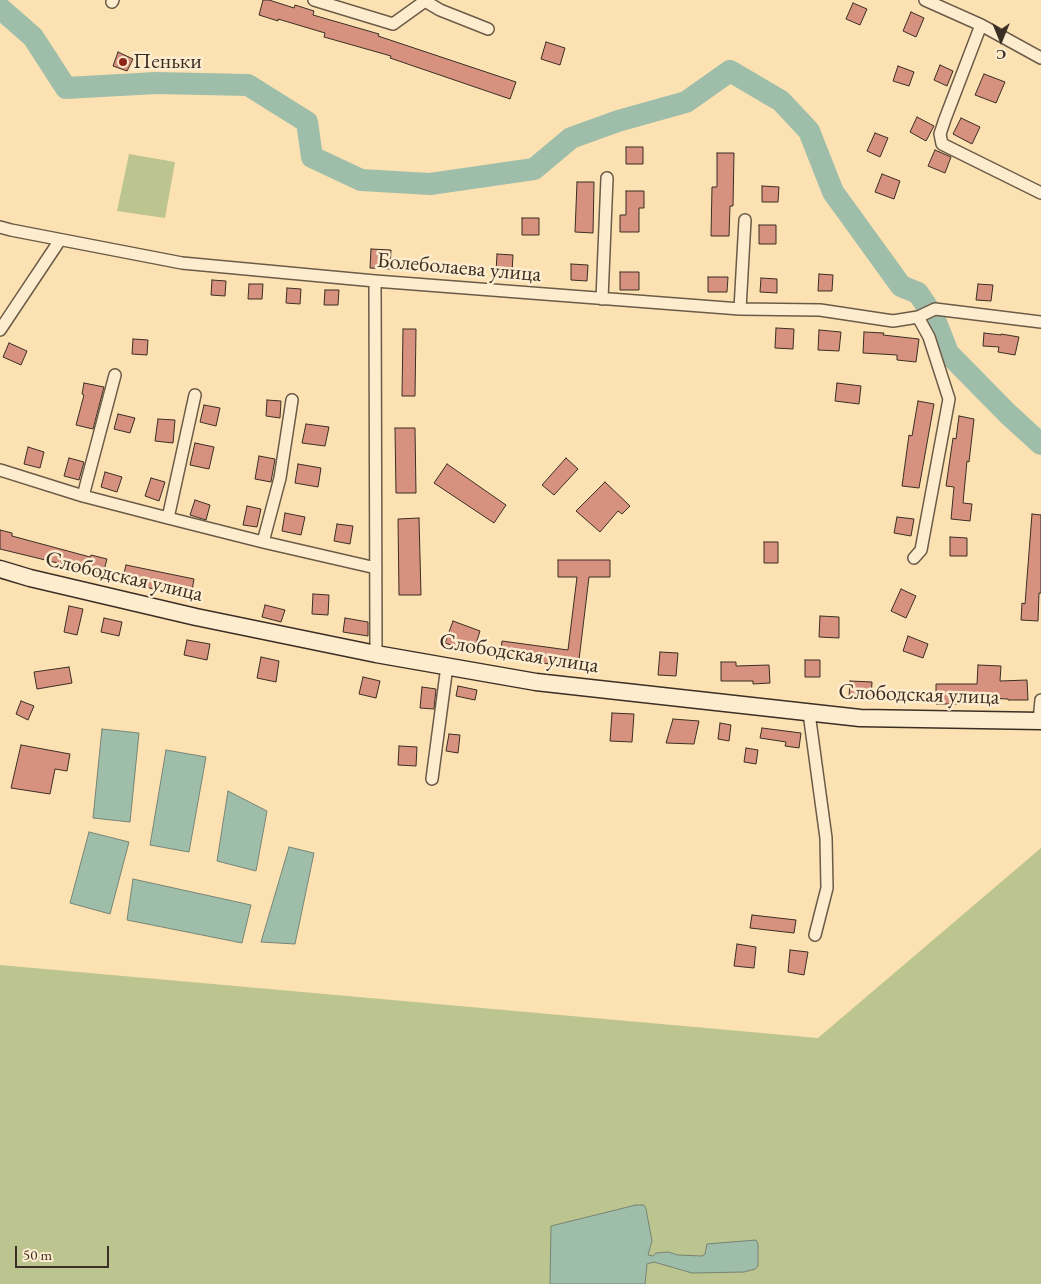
<!DOCTYPE html>
<meta charset="utf-8">
<style>
body{margin:0}
#map{position:relative;width:1041px;height:1284px;overflow:hidden;background:#fce2b3;font-family:"EB Garamond",serif}
canvas{display:block}
.north{position:absolute;left:976px;top:15px;width:50px;height:50px;-webkit-text-stroke:4px #fdecce;paint-order:stroke;rotate:180deg;font-size:14px;font-weight:700;line-height:20px;text-align:center;color:#3b2e24}
.north::after{content:'';display:block;margin:auto;width:18px;height:22px;background:#3b2e24;clip-path:polygon(50% 0,100% 100%,50% 72%,0 100%)}
.scale{position:absolute;left:15px;top:1246px;width:94px;height:22px;box-sizing:border-box;border:2px solid #3b2e24;border-top:0;padding-left:6px;font-size:15px;line-height:18px;white-space:nowrap;color:#3b2e24;-webkit-text-stroke:4px #fdecce;paint-order:stroke}
</style>
<div id="map">
<canvas width="1041" height="1284"></canvas>
<div class="north">С</div>
<div class="scale">50 m</div>
</div>
<script>
const g = document.querySelector('canvas').getContext('2d');
g.lineJoin = 'round';
function fill(path, color) { g.fillStyle = color; g.fill(path, 'evenodd'); }
const shape = rows => new Path2D(rows.map(r => 'M' + r).join(''));
function strokePath(path, color, width, dash) { g.strokeStyle = color; g.lineWidth = width; g.lineCap = dash ? 'butt' : 'round'; g.setLineDash(dash || []); g.stroke(path); }
function drawText(font, color, halo, rows, align = 'center') {
  g.font = font + ' "EB Garamond",serif'; g.lineWidth = 5; g.setLineDash([]); g.textBaseline = 'middle'; g.strokeStyle = halo; g.fillStyle = color; for (const [text, x, y, turn = 0] of rows) {
    g.save(); g.translate(x, y); g.rotate((+turn || 0) * Math.PI / 180); g.textAlign = isNaN(turn) ? turn : align; if (halo) g.strokeText(text, 0, 0); g.fillText(text, 0, 0); g.restore();
  }
}
fill(shape([
 [129,154,175,162,165,218,117,211],
 [1041,848,1041,1284,0,1284,0,965,818,1038]
]), '#bcc48f');
const water = shape([
 [102,729,139,733,130,822,93,818,102,729],
 [166,750,206,757,189,852,150,845,166,750],
 [228,791,267,811,256,871,217,861,228,791],
 [89,832,129,842,110,914,70,903,89,832],
 [289,847,314,853,295,944,261,942,289,847],
 [133,879,251,905,242,943,127,920,133,879],
 [636,1205,644,1205,646,1209,652,1241,648,1255,653,1256,656,1253,668,1252,678,1255,702,1256,705,1254,707,1244,756,1240,758,1244,758,1266,755,1269,744,1272,692,1273,654,1262,647,1264,645,1284,550,1284,551,1226,636,1205]
]);
fill(water, '#9fbeaa');
strokePath(water, '#778474', 1);
strokePath(shape([
 [0,8,33,37,66,88,156,83,248,85,307,122,312,157,361,180,430,184,534,169,571,138,618,121,686,102,730,71,781,101,809,131,833,192,901,286,918,293,934,317,948,353,1008,414,1041,444]
]), '#9fbeaa', 22);
const building = shape([
 [263,0,269,0,294,8,295,5,314,11,313,15,379,34,378,36,516,82,510,99,390,58,391,56,324,37,325,33,278,19,278,21,259,15,263,0],
 [853,3,867,9,860,25,846,19,853,3],
 [911,12,924,18,916,37,903,31,911,12],
 [546,42,565,48,560,65,541,59,546,42],
 [118,52,133,59,127,71,113,66,118,52],
 [940,65,953,71,947,86,934,80,940,65],
 [898,66,914,72,909,86,893,81,898,66],
 [984,74,1005,82,996,103,975,95,984,74],
 [917,117,934,126,926,141,910,132,917,117],
 [961,118,980,127,972,144,953,134,961,118],
 [875,133,888,138,880,157,867,151,875,133],
 [626,147,643,147,643,164,626,164,626,147],
 [935,150,951,157,945,173,928,166,935,150],
 [717,153,734,153,733,206,730,206,729,236,711,236,712,187,717,187,717,153],
 [882,174,900,181,894,199,875,192,882,174],
 [577,182,594,182,593,233,575,232,577,182],
 [762,186,779,187,778,202,762,202,762,186],
 [626,191,644,191,644,208,639,208,639,232,620,232,620,215,626,215,626,191],
 [522,218,539,218,539,235,522,235,522,218],
 [759,225,776,225,776,244,759,244,759,225],
 [371,249,391,250,390,269,370,268,371,249],
 [497,254,513,255,512,273,496,272,497,254],
 [571,264,588,265,587,281,571,280,571,264],
 [620,272,639,272,639,290,620,290,620,272],
 [819,274,833,275,832,291,818,291,819,274],
 [708,277,728,277,727,292,708,292,708,277],
 [761,278,777,279,777,293,760,292,761,278],
 [212,280,226,281,225,296,211,295,212,280],
 [249,284,263,284,262,299,248,299,249,284],
 [978,284,993,285,991,301,976,300,978,284],
 [287,288,301,289,300,304,286,303,287,288],
 [325,290,339,290,338,305,324,305,325,290],
 [776,328,794,329,793,349,775,348,776,328],
 [403,329,416,329,415,396,402,396,403,329],
 [819,330,841,332,839,351,818,350,819,330],
 [864,332,884,333,883,335,919,339,916,362,897,360,897,355,863,353,864,332],
 [984,333,1001,335,1001,334,1019,337,1015,355,998,352,999,347,983,346,984,333],
 [133,339,148,340,147,355,132,354,133,339],
 [9,343,27,351,21,365,3,357,9,343],
 [84,383,104,387,93,429,76,425,84,395,82,394,84,383],
 [837,383,861,386,859,404,835,401,837,383],
 [267,400,281,401,280,418,266,416,267,400],
 [918,401,934,404,919,488,902,486,909,435,912,436,918,401],
 [204,405,220,408,216,426,200,422,204,405],
 [118,414,135,418,130,433,114,429,118,414],
 [959,416,974,419,969,462,967,461,963,503,972,504,970,521,951,519,954,487,946,486,953,438,956,439,959,416],
 [158,419,175,420,173,443,155,441,158,419],
 [306,424,329,427,325,446,302,443,306,424],
 [395,428,415,428,416,493,396,493,395,428],
 [195,443,214,447,209,469,190,465,195,443],
 [28,447,44,452,40,468,24,464,28,447],
 [259,456,275,459,271,482,255,479,259,456],
 [69,458,84,462,79,480,64,476,69,458],
 [566,458,578,469,554,495,542,485,566,458],
 [298,464,321,468,318,487,295,483,298,464],
 [447,464,506,505,494,523,434,483,447,464],
 [105,472,122,477,117,492,101,487,105,472],
 [151,478,165,482,159,501,145,496,151,478],
 [605,482,630,506,622,514,618,511,600,532,576,511,605,482],
 [195,500,210,505,206,520,190,515,195,500],
 [247,506,261,509,257,527,243,525,247,506],
 [285,513,305,517,301,535,282,531,285,513],
 [1032,514,1041,515,1041,593,1039,593,1038,621,1021,620,1022,603,1025,604,1032,514],
 [897,517,914,519,911,536,894,533,897,517],
 [419,518,421,595,399,595,398,519,419,518],
 [337,524,353,526,350,544,334,541,337,524],
 [0,530,12,533,12,536,90,557,91,555,107,559,103,574,0,549,0,530],
 [950,537,967,538,967,556,950,556,950,537],
 [764,542,778,542,778,563,764,563,764,542],
 [558,560,610,560,610,577,589,577,578,668,500,657,502,641,568,650,577,577,558,577,558,560],
 [126,565,194,579,191,597,122,582,126,565],
 [901,589,916,596,906,618,891,611,901,589],
 [313,594,329,595,328,615,312,614,313,594],
 [265,605,285,610,281,622,262,617,265,605],
 [69,606,83,609,77,635,64,632,69,606],
 [820,616,839,617,839,638,819,637,820,616],
 [104,618,122,622,119,636,101,632,104,618],
 [345,618,368,622,368,636,343,632,345,618],
 [453,621,480,631,473,653,445,643,453,621],
 [908,636,928,644,923,658,903,651,908,636],
 [187,640,210,644,207,660,184,655,187,640],
 [660,652,678,653,676,676,658,675,660,652],
 [261,657,279,661,276,682,257,678,261,657],
 [805,660,820,660,820,677,805,677,805,660],
 [721,662,736,662,736,666,769,665,770,683,753,684,753,681,721,681,721,662],
 [978,665,1001,666,1000,681,1027,680,1028,700,1008,700,1008,699,960,697,960,704,936,704,936,684,977,684,978,665],
 [69,667,72,683,37,689,34,672,69,667],
 [363,677,380,681,376,698,359,694,363,677],
 [850,681,872,682,871,699,849,698,850,681],
 [458,686,477,690,475,700,456,696,458,686],
 [422,687,436,689,434,709,420,708,422,687],
 [21,701,34,706,28,720,16,714,21,701],
 [612,713,634,714,632,742,610,741,612,713],
 [673,719,699,721,694,744,666,743,673,719],
 [720,723,731,725,729,741,718,739,720,723],
 [762,728,801,733,799,748,785,746,786,742,760,738,762,728],
 [449,734,460,735,458,753,446,751,449,734],
 [21,745,70,754,67,771,55,769,50,794,11,788,21,745],
 [399,746,417,747,416,766,398,765,399,746],
 [746,748,758,750,756,764,744,762,746,748],
 [752,915,796,920,794,933,750,928,752,915],
 [737,944,756,947,754,968,734,966,737,944],
 [790,950,808,952,804,975,788,972,790,950]
]);
fill(building, '#d6927f');
strokePath(building, '#3b2e24', 1);
const street = shape([
 [314,0,393,24,425,1,440,10,488,29],
 [925,0,981,25,1041,58],
 [112,2,113,0],
 [981,25,945,119,940,134,942,144,1041,193],
 [0,227,11,230,182,263,375,281,740,309,820,310,893,321,918,317,935,309,1041,322],
 [375,281,376,654],
 [602,299,607,178],
 [740,309,745,220],
 [0,330,60,240],
 [0,470,83,496,168,518,263,542,376,568],
 [83,496,115,375],
 [168,518,195,395],
 [263,542,280,478,292,400],
 [914,558,921,550,949,399,929,337,918,317],
 [809,713,826,838,827,888,815,935],
 [1039,721,1041,700],
 [432,779,447,666]
]);
const secondary = shape([
 [0,569,30,578,196,617,376,654,536,682,860,718,1041,721]
]);
strokePath(street, '#6b5b48', 14);
strokePath(secondary, '#3b2e24', 19);
strokePath(street, '#fdecce', 11);
strokePath(secondary, '#fdecce', 16);
for (const [x, y, r, color] of [
 [123,62,5,"#8f2418"]
]) { const dot = new Path2D(); dot.arc(x, y, r, 0, 2 * Math.PI); g.fillStyle = color; g.fill(dot); strokePath(dot, '#fdecce', 2); }
drawText('22px', '#3b2e24', '#fdecce', [
 ["Пеньки",133,62]
], 'left');
drawText('22px', '#3b2e24', '#fdecce', [
 ["Болеболаева улица",459,268,5],
 ["Слободская улица",124,577,13],
 ["Слободская улица",519,654,9],
 ["Слободская улица",919,695,2]
]);
</script>
